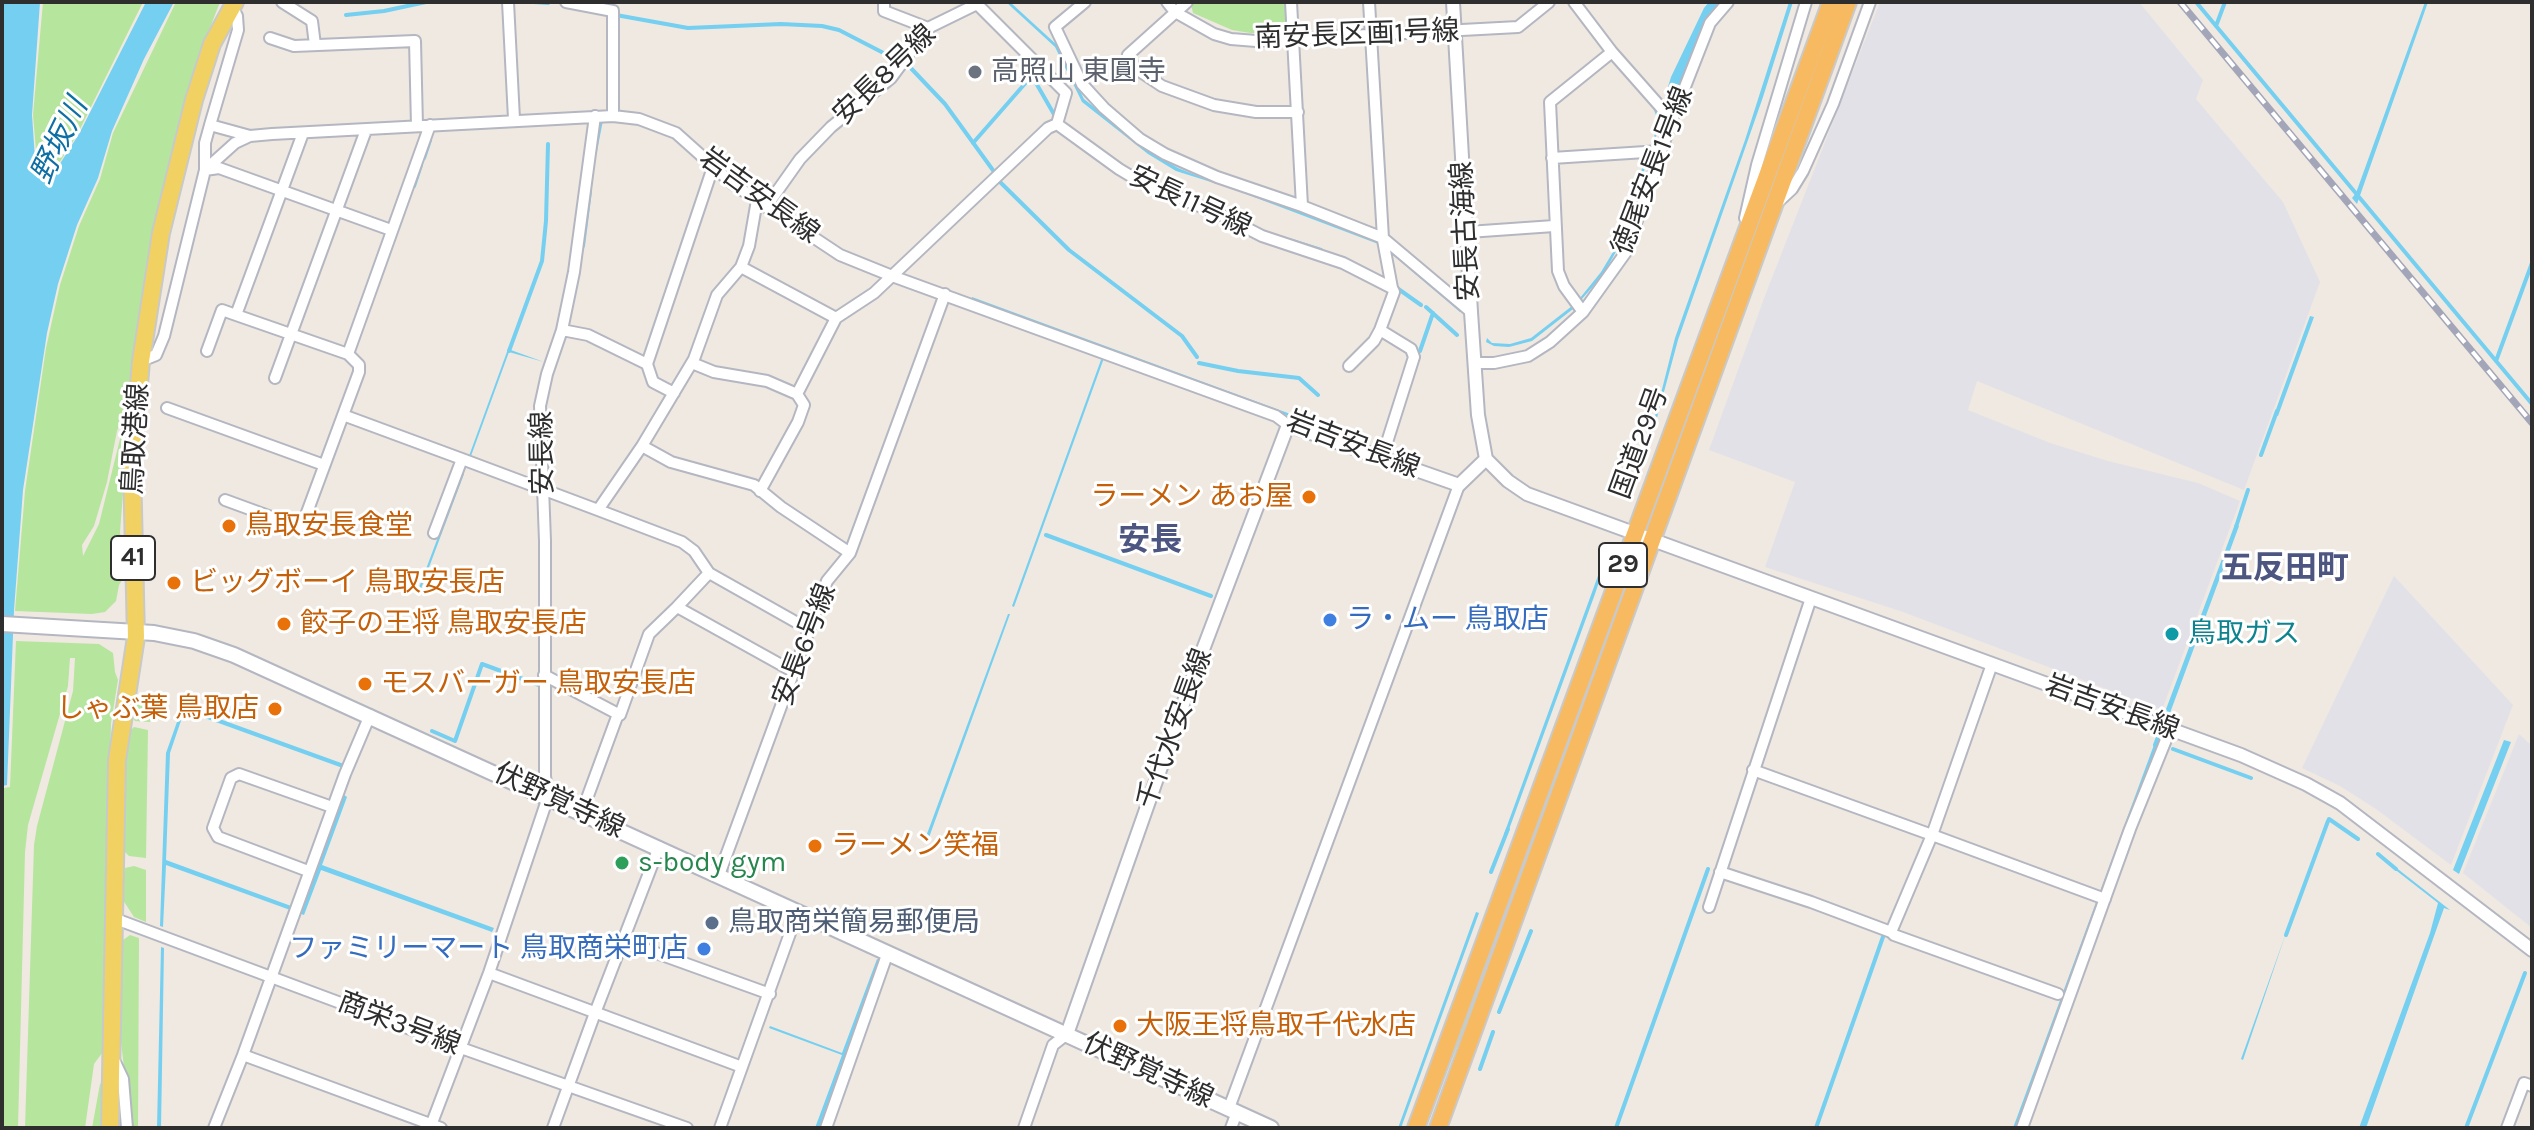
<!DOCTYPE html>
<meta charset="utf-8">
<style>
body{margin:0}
#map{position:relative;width:2534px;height:1130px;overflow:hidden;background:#efe9e1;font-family:Karla,sans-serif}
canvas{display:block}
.frame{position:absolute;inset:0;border:4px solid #2e2e2e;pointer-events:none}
</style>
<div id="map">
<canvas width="2534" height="1130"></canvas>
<div class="frame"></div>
</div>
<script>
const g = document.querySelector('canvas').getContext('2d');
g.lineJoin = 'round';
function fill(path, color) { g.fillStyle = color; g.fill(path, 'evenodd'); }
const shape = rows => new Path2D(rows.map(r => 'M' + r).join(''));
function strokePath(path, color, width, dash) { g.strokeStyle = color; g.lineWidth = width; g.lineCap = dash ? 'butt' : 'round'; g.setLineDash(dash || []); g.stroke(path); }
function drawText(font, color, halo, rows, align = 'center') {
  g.font = font + ' Karla,"Noto Sans JP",sans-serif'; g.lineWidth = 6; g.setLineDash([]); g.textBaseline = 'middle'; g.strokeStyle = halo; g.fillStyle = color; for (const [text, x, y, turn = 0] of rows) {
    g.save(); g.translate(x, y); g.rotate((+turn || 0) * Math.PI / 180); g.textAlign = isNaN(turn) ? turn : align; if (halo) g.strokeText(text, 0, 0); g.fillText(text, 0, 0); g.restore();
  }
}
fill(shape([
 [1880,2,2139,2,2203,80,2196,99,2283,202,2320,282,2244,490,1977,381,1968,410,2050,443,2108,461,2198,483,2240,501,2162,710,1903,612,1765,567,1795,482,1709,450,1766,293],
 [2394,576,2513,705,2451,865,2376,809,2340,786,2302,768],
 [2519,734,2532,746,2532,928,2463,873]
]), '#e3e1e8');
fill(shape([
 [43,2,143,2,77,135,54,171,47,180,43,180,38,173,33,115],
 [176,2,220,2,208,33,184,115,131,397,117,431,107,482,94,526,82,545,83,556,99,524,122,431,129,414,120,532,124,577,119,585,116,601,105,612,92,614,15,611,25,491,46,348,60,285,79,226,100,179,113,133],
 [1194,2,1286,2,1288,27,1281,33,1250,33,1232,30,1193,13,1191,4],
 [16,641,99,644,113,653,115,672,118,680,111,723,105,1049,94,1064,85,1128,25,1128,34,845,37,826,73,691,75,658,70,658,68,686,28,825,25,852,18,1128,2,1128,2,831,4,788,10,787],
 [1595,676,1476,1003,1451,1061,1448,1061,1574,716,1592,677],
 [148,694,166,699,166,705,150,722,135,721,132,716,136,700],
 [134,727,148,730,146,858,129,856,122,849,125,764,130,731],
 [134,866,146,870,146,922,134,917,121,897,125,868],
 [130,935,139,938,138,1128,131,1128,121,1042,119,943],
 [103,1082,103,1128,92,1128,100,1084]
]), '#b6e59e');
fill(shape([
 [2,2,40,2,32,115,36,173,44,182,48,181,54,173,79,134,146,2,174,2,144,59,112,131,98,178,77,225,58,284,47,333,23,490,14,610,7,785,2,786],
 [1006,2,1010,2,1057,45,1084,99,1150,152,1178,168,1208,180,1231,185,1381,243,1460,308,1460,312,1381,245,1230,188,1176,171,1148,154,1082,102,1055,47],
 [1709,2,1721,2,1712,13,1652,145,1623,239,1603,275,1581,300,1580,298,1601,272,1622,237,1640,174,1659,123,1654,110,1660,113,1671,77,1704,8],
 [1789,2,1793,2,1763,97,1678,340,1655,425,1631,492,1627,491,1656,413,1675,338,1745,140],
 [2425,2,2428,2,2357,204,2352,198,2356,193],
 [972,297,1334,430,1379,449,999,310,972,300],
 [1572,306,1573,309,1532,341,1509,347,1494,346,1486,342,1487,338,1492,343,1510,344,1531,338],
 [2310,316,2314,317,2278,416,2274,415],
 [508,349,544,362,509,352,471,456,469,456],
 [1102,357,1104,358,1014,607,1012,606],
 [462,473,464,474,419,594,417,593],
 [2235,524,2239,526,2170,713,2165,712],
 [1599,573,1602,573,1595,594,1507,835,1504,834],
 [1008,614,1010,614,927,843,924,842],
 [183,705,186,706,170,753,166,860,302,910,344,795,347,797,322,865,494,928,492,932,321,870,304,915,166,865,163,927,160,926,166,753],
 [2504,740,2511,742,2459,874,2453,870],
 [2155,742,2159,743,2017,1128,2013,1128],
 [2394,866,2450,910,2444,908,2366,1128,2359,1128,2430,933,2438,903,2393,868],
 [1476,912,1479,913,1401,1128,1398,1128],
 [2286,933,2243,1060,2241,1059],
 [161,947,164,948,161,1128,157,1128],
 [877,959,882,961,820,1128,815,1128,842,1055,769,1028,770,1026,842,1053]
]), '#75cff0');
strokePath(shape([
 [534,2,548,3],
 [2196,2,2532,404],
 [346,15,384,11,426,2],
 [616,15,688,28,781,24,822,26,839,30,901,62],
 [2216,26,2225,2],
 [906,63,945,104,995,173],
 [973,143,1029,79,1036,83,1055,116],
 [595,151,601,120],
 [424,158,430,140],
 [998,180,1069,250,1182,336,1197,357],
 [414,186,421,165],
 [1220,209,1251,225],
 [1289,240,1321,250],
 [583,246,590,191],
 [1397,288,1421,305],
 [1426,307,1457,335],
 [509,351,542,261,546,221,548,144],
 [1420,351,1433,313],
 [2496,361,2532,263],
 [1199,363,1238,371,1299,378,1318,395],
 [2261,455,2277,411],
 [2236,527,2248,490],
 [1046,535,1211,596],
 [186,709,346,767],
 [432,731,455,741,482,664,539,685],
 [2155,745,2169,708],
 [2173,749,2251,778],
 [2329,819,2358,839],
 [2378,854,2396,869],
 [1491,872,1508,829],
 [2286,935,2328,821],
 [1499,1012,1531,931],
 [1480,1069,1493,1032],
 [1616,1128,1708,869],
 [1816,1128,1884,934],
 [2466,1128,2525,973]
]), '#75cff0', 4);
const minor = shape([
 [282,2,312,21,315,45],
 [508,2,514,119],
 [566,2,613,11,613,116],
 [884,2,884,11,928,28],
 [1085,2,1055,27,1082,84,1104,108,1140,139,1165,154,1217,177,1302,206,1383,238,1369,2],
 [1167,2,1175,12,1214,34,1231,39,1256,41,1518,27,1549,2],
 [1187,2,1128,55,1135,68,1162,86,1214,105,1256,112,1298,112],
 [1291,2,1302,206],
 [1574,2,1612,52,1672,120],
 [270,38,294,46,415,41,417,126],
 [210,125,238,30,237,16,232,7],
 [250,136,210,125,205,143,205,170,219,168,391,230],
 [1552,158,1661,151],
 [1776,204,1792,189,1803,171,1833,104,1870,2],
 [766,207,800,159,831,127,891,78,928,28,977,4,1066,93,1057,124],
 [1745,218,1757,165,1806,2],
 [1468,232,1554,226],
 [1383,238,1471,312],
 [1383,240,1392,288],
 [741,267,836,318,874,293,1048,128,1057,124,1119,169,1144,184,1217,213,1262,236,1343,263,1392,288,1394,292,1380,330,1411,349,1414,357,1382,458],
 [1583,312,1564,286,1558,271,1550,102,1612,52],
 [236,315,348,354,430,125],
 [562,330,588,335,647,364],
 [207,351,222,310,236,315,303,133],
 [141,361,156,355,164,336,205,170,235,143,250,136,272,134,613,116,639,119,676,133,733,184,840,255,892,276,1276,416,1288,425],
 [692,363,714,372,767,381,797,394],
 [1475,363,1494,363,1528,356,1550,342,1583,312,1626,252,1672,120,1710,23,1728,2],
 [1349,366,1374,341,1380,330],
 [275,378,366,130],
 [674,393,653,382,647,364,713,167],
 [167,408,324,465],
 [343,415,462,459],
 [642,446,671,462,754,485,781,507,850,553,827,581,719,875],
 [760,491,798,422,804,405,797,394,836,318],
 [225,500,296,526,302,526,359,372,359,365,348,354],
 [598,510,682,542,694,551,709,573,810,630],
 [434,533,462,459,598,510,642,446,694,359,717,295,741,267,749,246,757,200],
 [850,553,945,294],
 [677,607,709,573],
 [544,675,620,715,649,634,677,607,794,672],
 [1753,770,1932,835,1992,664],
 [582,812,618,714],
 [308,871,218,837,213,828,231,778,239,774,332,807],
 [1720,872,1811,902,1891,932,1894,935,2058,994],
 [1709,907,1811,598],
 [113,918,461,1048,687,1128],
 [1891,932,1932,835,2105,899],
 [623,941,770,994],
 [489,973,742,1067],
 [243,1055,441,1128],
 [114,1060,123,1079,127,1128],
 [1229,1108,1459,485],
 [214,1128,243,1055,345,774,370,715],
 [430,1128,489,973,548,797,545,776,545,541,540,406,547,374,562,330,574,272,595,116],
 [553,1128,595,1013,659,847],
 [720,1128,798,911],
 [826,1128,888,952],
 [1024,1128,1053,1045,1067,1034],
 [1231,1128,1237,1112],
 [2022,1128,2130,829,2170,730],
 [2507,1128,2524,1083,2532,1086]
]);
const tertiary = shape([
 [1453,2,1471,312,1478,415,1486,459],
 [1486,459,1508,481,1527,494,2241,755,2306,784,2340,803,2532,950],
 [1067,1034,1193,676,1288,425,1459,485,1486,459]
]);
const secondary = shape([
 [2,624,154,633,194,641,234,655,1271,1128]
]);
const primary = shape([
 [110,1128,117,760,136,637,132,466,141,361,161,233,194,100,212,44,235,2]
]);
const trunk = shape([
 [1416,1128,1831,2],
 [1438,1128,1848,2]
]);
strokePath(minor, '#b4b7c1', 14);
strokePath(tertiary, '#b4b7c1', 16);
strokePath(secondary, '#b4b7c1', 18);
strokePath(primary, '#c9c9c9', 20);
strokePath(trunk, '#c9c9c9', 20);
strokePath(minor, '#fff', 10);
strokePath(tertiary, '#fff', 12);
strokePath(secondary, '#fff', 14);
strokePath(primary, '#f2d163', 16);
strokePath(trunk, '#f8ba60', 16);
const rail = shape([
 [2180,2,2532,423]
]);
strokePath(rail, '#a3a6b8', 7);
strokePath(rail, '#fff', 4, [12]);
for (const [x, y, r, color] of [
 [975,72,8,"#6b7280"],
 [1309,497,8,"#e8710a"],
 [229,526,8,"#e8710a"],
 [174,583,8,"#e8710a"],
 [1330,620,8,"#3f7fe0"],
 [284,624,8,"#e8710a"],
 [2172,634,8,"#0f9aa8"],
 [365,684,8,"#e8710a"],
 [275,709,8,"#e8710a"],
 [815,846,8,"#e8710a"],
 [622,863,8,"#2e9e5b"],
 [712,923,8,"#5c6f8a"],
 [704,949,8,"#3f7fe0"],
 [1120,1026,8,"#e8710a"]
]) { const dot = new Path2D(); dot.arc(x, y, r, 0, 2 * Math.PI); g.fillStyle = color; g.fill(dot); strokePath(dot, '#fff', 3); }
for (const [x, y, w] of [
 [133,558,44],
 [1623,565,48]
]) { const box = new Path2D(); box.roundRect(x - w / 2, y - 22, w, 44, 6); g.fillStyle = '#fff'; g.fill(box); strokePath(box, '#2e2e2e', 2); }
drawText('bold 26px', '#2e2e2e', null, [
 ["41",133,558],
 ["29",1623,565]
]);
drawText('28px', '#2e2e2e', '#fff', [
 ["南安長区画1号線",1357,35,-2],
 ["安長8号線",885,75,-44],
 ["徳尾安長1号線",1653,171,-69],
 ["岩吉安長線",759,196,36],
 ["安長11号線",1190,202,25],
 ["安長古海線",1466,231,-93],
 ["鳥取港線",136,439,-87],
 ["国道29号",1640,443,-70],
 ["岩吉安長線",1353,445,21],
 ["安長線",543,453,-91],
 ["安長6号線",805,645,-69],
 ["岩吉安長線",2112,708,20],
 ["千代水安長線",1175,729,-70],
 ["伏野覚寺線",559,801,25],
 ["商栄3号線",399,1024,21],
 ["伏野覚寺線",1148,1071,25]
]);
drawText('28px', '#5b616d', '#fff', [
 ["高照山 東圓寺",991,72]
], 'left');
drawText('28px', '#c56008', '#fff', [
 ["ラーメン あお屋",1293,497,"right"],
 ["鳥取安長食堂",245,526],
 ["ビッグボーイ 鳥取安長店",190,583],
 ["餃子の王将 鳥取安長店",300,624],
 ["モスバーガー 鳥取安長店",381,684],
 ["しゃぶ葉 鳥取店",259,709,"right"],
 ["ラーメン笑福",831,846],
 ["大阪王将鳥取千代水店",1136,1026]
], 'left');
drawText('28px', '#366cbe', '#fff', [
 ["ラ・ムー 鳥取店",1346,620],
 ["ファミリーマート 鳥取商栄町店",688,949,"right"]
], 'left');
drawText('28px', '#0d838f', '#fff', [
 ["鳥取ガス",2188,634]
], 'left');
drawText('28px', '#27864d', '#fff', [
 ["s-body gym",638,863]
], 'left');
drawText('28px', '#4e5e75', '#fff', [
 ["鳥取商栄簡易郵便局",728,923]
], 'left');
drawText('italic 30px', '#0d6fa3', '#fff', [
 ["野坂川",60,141,-64]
]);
drawText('bold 32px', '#4d5680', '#fff', [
 ["安長",1150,541],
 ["五反田町",2285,569]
]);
</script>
